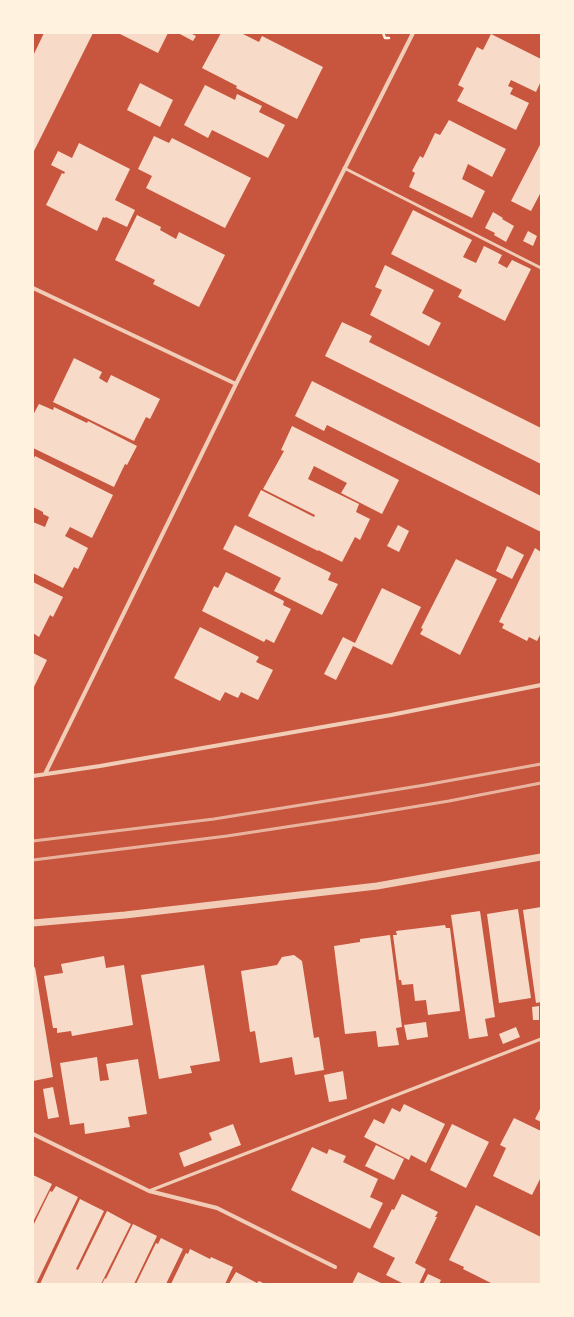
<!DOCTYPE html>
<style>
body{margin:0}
#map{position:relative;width:574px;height:1317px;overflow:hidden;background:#c8553d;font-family:Jost,sans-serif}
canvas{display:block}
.frame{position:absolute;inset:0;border:34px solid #fff3e0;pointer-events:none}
</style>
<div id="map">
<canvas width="574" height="1317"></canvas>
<div class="frame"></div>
</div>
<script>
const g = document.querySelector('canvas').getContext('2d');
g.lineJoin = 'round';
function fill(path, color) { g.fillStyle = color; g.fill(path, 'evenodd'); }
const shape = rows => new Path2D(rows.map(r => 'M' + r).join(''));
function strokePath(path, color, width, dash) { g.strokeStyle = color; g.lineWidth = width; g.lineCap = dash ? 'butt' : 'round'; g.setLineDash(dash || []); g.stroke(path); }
fill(shape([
 [44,33,93,33,33,153,33,56],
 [118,33,168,33,158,53],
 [178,33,190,33,196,36,193,41],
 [221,33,241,33,259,42,262,36,323,67,297,119,236,88,237,86,202,68],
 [491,34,541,59,541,81,536,92,511,80,508,86,513,88,510,94,529,103,516,130,457,101,464,88,458,85,477,47,483,50],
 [140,83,173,100,160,127,127,110],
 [205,85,235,100,237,94,262,106,259,112,285,125,268,158,212,130,208,138,184,125],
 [449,120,506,149,492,177,468,164,462,179,485,191,472,218,409,187,415,173,412,171,420,156,423,158,435,133,440,135],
 [154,136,169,143,172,138,251,178,225,228,146,188,152,176,138,169],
 [79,143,130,169,115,200,135,210,127,227,106,217,105,218,103,217,97,231,46,205,62,173,64,174,65,172,51,165,58,151,72,158],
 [541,143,541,192,531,211,511,201],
 [413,210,472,240,463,257,476,263,484,246,502,255,498,263,507,268,512,260,531,269,505,321,458,297,462,290,391,254],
 [493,212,503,218,502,219,514,226,506,242,494,235,495,233,485,228],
 [137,215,161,227,160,230,176,239,179,232,225,255,199,307,153,284,155,280,115,260],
 [528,231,537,236,533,246,523,241],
 [385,265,434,290,422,313,441,323,429,346,370,315,382,290,375,287],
 [342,322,372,336,369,342,541,428,541,464,325,356],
 [74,358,102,372,99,378,107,383,111,375,160,399,150,419,146,417,134,441,53,402],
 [312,381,541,496,541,532,327,425,324,431,295,416],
 [39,404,53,410,54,407,87,423,88,421,137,446,127,465,125,464,114,487,33,448,33,415],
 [292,426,399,480,382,514,341,493,347,483,314,466,308,479,359,504,356,512,370,519,360,540,355,537,342,562,318,550,318,551,248,516,261,490,314,517,315,515,263,489,284,451,281,450],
 [35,456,113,495,92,538,70,527,65,536,88,548,78,569,74,567,63,588,33,573,33,522,45,527,49,517,43,514,43,512,33,507,33,460],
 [235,525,331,573,328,580,338,584,322,615,274,591,281,578,223,549],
 [398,525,409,531,399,552,387,546],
 [507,546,524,555,512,579,496,571],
 [535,548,541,552,541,635,540,635,537,641,529,637,527,641,502,628,504,624,499,622],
 [456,559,497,579,460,655,420,634,423,629,421,628],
 [226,572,284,601,283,605,291,609,274,643,266,639,264,642,202,611,214,586,218,588],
 [33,582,63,597,53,617,50,615,39,637,33,633],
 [382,588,421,607,392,665,353,646,336,680,324,674,343,637,355,643],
 [200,627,259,657,256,662,273,670,258,700,241,692,238,698,225,692,220,701,174,678],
 [33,653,47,660,33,689],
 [541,907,541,1002,536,1003,523,910],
 [518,909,531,998,499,1003,487,914],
 [480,911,495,1017,485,1019,488,1036,469,1039,451,915],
 [445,925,446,928,450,928,460,1011,428,1015,426,1000,415,1001,413,984,402,985,401,980,399,980,393,935,397,935,396,931],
 [390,935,402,1027,396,1028,399,1045,378,1047,376,1031,345,1034,334,946,360,942,360,939],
 [294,955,302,961,314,1038,319,1037,324,1070,295,1075,292,1057,260,1063,255,1031,250,1032,241,971,277,965,282,957],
 [104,956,106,968,124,965,133,1025,72,1036,71,1031,57,1033,57,1028,53,1028,44,976,63,973,61,964],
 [204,965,220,1061,190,1066,192,1073,159,1079,141,975],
 [35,967,53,1077,33,1081,33,968],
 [539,1006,539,1020,533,1020,532,1007],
 [426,1022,428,1037,407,1040,404,1025],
 [516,1027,520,1037,503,1044,499,1034],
 [97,1057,100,1081,109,1080,106,1064,138,1059,147,1114,128,1117,130,1127,85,1134,84,1123,70,1125,60,1063],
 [343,1071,347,1099,329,1102,324,1075],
 [53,1087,59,1117,48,1119,43,1089],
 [404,1104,445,1124,426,1163,411,1155,409,1160,364,1137,374,1119,384,1124,392,1108,400,1112],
 [541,1107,541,1122,535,1119],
 [514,1118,541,1131,541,1177,532,1195,493,1176,506,1148,500,1145],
 [233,1124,241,1145,184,1167,179,1153,212,1140,209,1133],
 [452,1124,489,1142,466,1188,430,1170],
 [376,1145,404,1159,394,1180,365,1166],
 [312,1147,327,1154,329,1149,346,1156,343,1162,378,1179,370,1197,383,1203,370,1229,291,1190],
 [33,1175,52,1184,33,1222],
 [56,1186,78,1197,36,1284,33,1284,33,1226,50,1191,52,1192],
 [402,1194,438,1212,435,1217,437,1217,415,1263,426,1269,419,1284,404,1284,386,1275,395,1258,373,1247,392,1209,394,1210],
 [80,1199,104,1211,76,1269,78,1270,107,1211,131,1224,101,1284,40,1284],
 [476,1205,541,1237,541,1281,539,1284,493,1284,463,1269,464,1267,449,1260],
 [133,1224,157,1236,134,1284,102,1284,105,1278,106,1279],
 [161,1238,183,1249,166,1284,136,1284,156,1243,158,1244],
 [190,1249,210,1259,211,1257,233,1267,225,1284,171,1284,186,1253,188,1254],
 [236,1272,257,1283,259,1281,265,1284,229,1284],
 [358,1272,383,1284,352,1284],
 [428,1274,441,1280,439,1284,423,1284]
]), '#f7dbc8');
strokePath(shape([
 [383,33,385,38,389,38]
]), '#fff3e0', 2.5);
strokePath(shape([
 [344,168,541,268],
 [149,1191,541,1039]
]), '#f1ccb7', 3);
strokePath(shape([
 [33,288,236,384],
 [45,774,236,384,413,33],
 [33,776,100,766,391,715,541,685],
 [33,1134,149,1191,217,1208,335,1267]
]), '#f1ccb7', 4);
strokePath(shape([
 [33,923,125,915,377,886,541,857]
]), '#f1ccb7', 7);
strokePath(shape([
 [33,841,214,819,425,785,541,764],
 [33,860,227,836,358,816,449,801,541,783]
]), '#e9b49f', 3);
</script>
